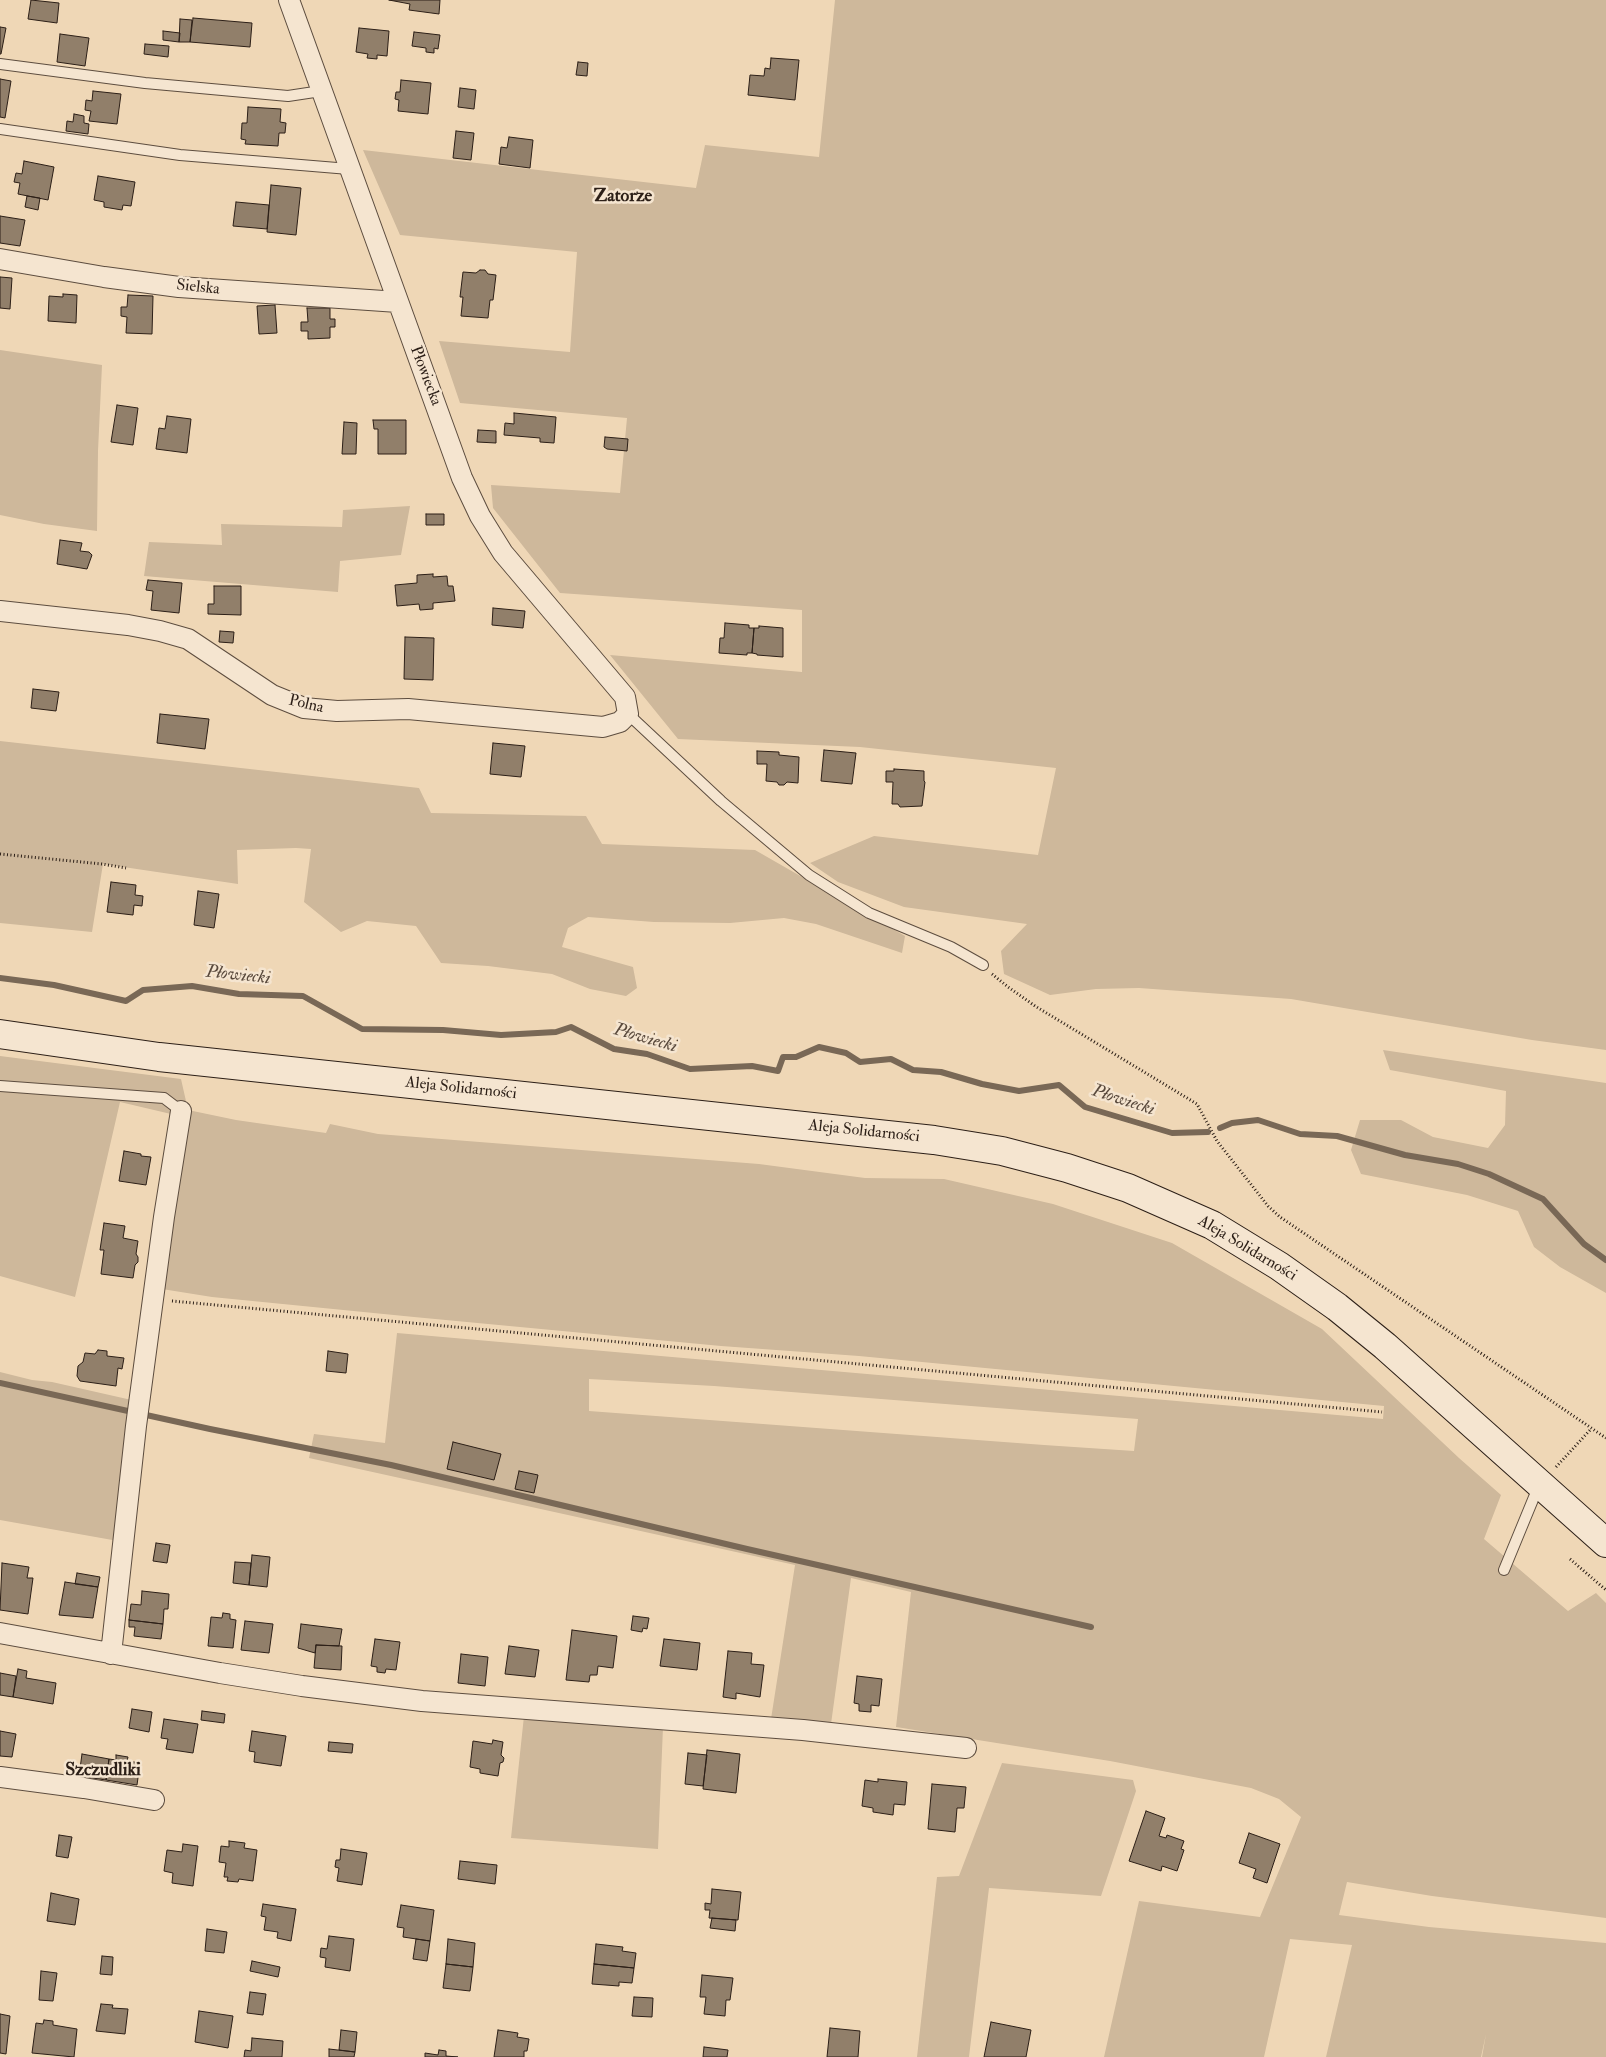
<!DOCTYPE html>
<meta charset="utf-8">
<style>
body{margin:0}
canvas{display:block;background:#efd7b6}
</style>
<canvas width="1606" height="2057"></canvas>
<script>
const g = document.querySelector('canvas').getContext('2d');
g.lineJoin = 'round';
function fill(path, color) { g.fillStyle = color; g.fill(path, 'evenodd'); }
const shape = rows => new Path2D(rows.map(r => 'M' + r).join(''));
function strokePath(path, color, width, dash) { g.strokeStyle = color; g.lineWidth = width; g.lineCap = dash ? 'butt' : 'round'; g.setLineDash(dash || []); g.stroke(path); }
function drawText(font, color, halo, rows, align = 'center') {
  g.font = font + ' "IM FELL Double Pica",serif'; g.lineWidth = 5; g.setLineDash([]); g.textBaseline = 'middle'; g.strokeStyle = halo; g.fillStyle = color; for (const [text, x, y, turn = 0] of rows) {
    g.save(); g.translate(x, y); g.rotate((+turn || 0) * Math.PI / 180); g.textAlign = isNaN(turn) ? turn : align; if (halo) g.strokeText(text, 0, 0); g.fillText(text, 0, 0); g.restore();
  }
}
fill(shape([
 [835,0,1606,0,1606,1050,1532,1040,1291,999,1139,988,1096,989,1050,995,1004,974,1001,951,1027,924,904,907,838,882,810,863,874,836,1038,855,1056,768,860,747,678,739,610,655,802,672,802,610,560,593,493,508,491,485,620,493,627,418,460,403,439,341,570,352,577,252,400,235,363,150,696,188,705,145,819,157],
 [0,350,102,365,98,451,97,531,44,524,0,515],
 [410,506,401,555,340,561,338,592,144,576,149,542,222,545,221,524,342,527,343,510],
 [0,741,419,788,431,813,586,816,602,844,755,850,905,936,902,953,816,924,784,918,730,923,654,922,588,917,568,928,562,947,633,967,637,988,626,996,590,989,552,974,488,966,441,963,416,926,367,921,341,932,304,902,311,849,296,848,237,850,238,884,103,864,92,932,0,923],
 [1383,1050,1606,1083,1606,1293,1560,1267,1534,1247,1518,1211,1467,1195,1361,1174,1351,1150,1360,1120,1401,1120,1433,1137,1488,1148,1505,1125,1506,1091,1390,1070],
 [0,1056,181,1079,188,1110,236,1120,326,1133,330,1124,378,1134,759,1164,865,1178,944,1179,1053,1204,1172,1243,1322,1329,1459,1458,1501,1495,1484,1539,1568,1611,1596,1593,1606,1603,1606,1918,1432,1896,1347,1882,1339,1915,1429,1927,1606,1943,1606,2057,1482,2057,1486,2034,1481,2057,1326,2057,1352,1945,1290,1939,1264,2057,1104,2057,1139,1901,1260,1917,1301,1817,1279,1799,1251,1788,1110,1761,896,1727,911,1592,851,1578,831,1724,816,1721,771,1719,795,1565,309,1458,314,1434,385,1443,397,1333,1383,1419,1384,1406,859,1356,721,1346,414,1317,212,1297,162,1289,171,1114,120,1102,75,1297,0,1276],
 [589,1379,714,1386,1138,1419,1134,1451,1044,1445,589,1411],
 [0,1372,32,1380,52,1382,136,1401,118,1541,0,1520],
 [524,1716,663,1727,658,1849,511,1838],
 [1002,1763,1133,1780,1136,1791,1101,1896,989,1888,969,2057,917,2057,937,1877,959,1876]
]), '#ceb89b');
strokePath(shape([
 [0,978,54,985,126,1001,143,990,192,986,239,994,303,996,362,1029,443,1030,501,1035,556,1032,571,1027,614,1049,647,1054,690,1069,752,1066,778,1071,783,1057,796,1057,819,1047,846,1053,860,1062,891,1059,913,1070,941,1072,982,1084,1019,1091,1059,1085,1085,1107,1172,1133,1208,1132],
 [1220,1128,1232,1123,1258,1120,1300,1134,1337,1136,1405,1155,1458,1164,1489,1174,1543,1199,1584,1244,1606,1260],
 [0,1383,210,1429,391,1465,747,1549,1091,1627]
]), '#796856', 6);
const building = shape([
 [31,0,59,3,57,23,28,19,31,0],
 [389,0,440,0,439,14,409,10,410,4,389,0],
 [193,18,252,23,250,47,190,42,193,18],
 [180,19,192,20,190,42,179,42,180,19],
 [0,27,6,28,1,54,0,54,0,27],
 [359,28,389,31,387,56,377,55,377,59,367,58,368,54,356,52,359,28],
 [163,31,180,33,179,42,163,40,163,31],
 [414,32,440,35,438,49,434,48,434,53,426,52,426,48,412,46,414,32],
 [60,34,89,38,85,66,57,62,60,34],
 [145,44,169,46,168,57,144,54,145,44],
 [771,58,799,60,795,100,748,95,750,75,764,76,765,68,770,69,771,58],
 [578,62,588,63,587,76,576,75,578,62],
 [0,79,11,81,5,118,0,117,0,79],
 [401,80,431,83,428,114,398,111,399,100,395,99,396,92,400,92,401,80],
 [460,88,476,90,474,109,458,107,460,88],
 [93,91,121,94,117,124,89,121,91,111,85,110,86,100,92,101,93,91],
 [248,107,281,109,280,122,286,123,285,133,279,133,278,146,245,144,246,140,241,139,242,123,247,123,248,107],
 [74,114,84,116,84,123,89,124,88,134,66,131,67,121,73,122,74,114],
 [456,131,474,133,471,160,453,158,456,131],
 [509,137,533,140,530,168,499,164,501,147,507,148,509,137],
 [24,161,54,167,48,200,18,194,20,183,14,182,16,173,22,174,24,161],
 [98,176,135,182,131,206,123,205,122,210,104,207,104,202,94,200,98,176],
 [271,185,301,188,296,235,267,232,271,185],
 [27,196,40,198,38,210,25,207,27,196],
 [236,202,269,205,267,229,233,226,236,202],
 [0,216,25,220,20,246,0,243,0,216],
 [480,270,485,270,488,274,496,275,493,300,490,300,488,318,461,316,463,297,460,297,463,272,476,273,480,270],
 [0,277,12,278,10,309,0,308,0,277],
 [63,294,77,295,76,323,48,321,49,296,63,297,63,294],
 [128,295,153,296,152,334,126,333,127,317,121,316,121,307,127,307,128,295],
 [275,305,277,333,259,334,257,306,275,305],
 [307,308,330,308,330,319,335,319,335,327,330,327,330,338,308,339,308,331,301,331,301,322,308,322,307,308],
 [117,405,138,408,133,445,111,442,117,405],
 [514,413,556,417,554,443,540,442,540,438,504,435,505,423,514,424,514,413],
 [167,416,191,419,187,453,156,449,159,428,165,429,167,416],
 [373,420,406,420,406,454,378,454,378,429,374,429,373,420],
 [344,422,357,423,356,454,342,454,344,422],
 [478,430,496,431,496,443,477,442,478,430],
 [605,437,628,439,627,451,607,449,604,447,605,437],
 [426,514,444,514,444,525,426,525,426,514],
 [60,540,82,543,80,551,89,552,92,555,87,569,57,564,60,540],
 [433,574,433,577,447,576,448,586,453,586,455,601,433,603,433,609,420,610,419,604,397,606,395,585,417,583,417,575,433,574],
 [148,580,182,583,179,613,151,610,153,591,146,590,148,580],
 [214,586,241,586,241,615,208,614,208,604,214,604,214,586],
 [493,608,525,611,523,628,492,625,493,608],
 [725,623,749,625,749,628,754,628,752,653,747,653,747,655,719,653,720,638,724,638,725,623],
 [759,626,783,628,783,657,757,655,757,654,752,653,754,628,759,628,759,626],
 [220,631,234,632,233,643,219,642,220,631],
 [405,637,434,638,433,680,404,679,405,637],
 [33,689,59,692,56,711,31,708,33,689],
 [160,714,209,719,205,749,157,743,160,714],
 [493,743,525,746,521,777,490,774,493,743],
 [824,750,856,753,852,784,821,781,824,750],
 [757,751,779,752,779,755,799,757,798,783,787,782,784,785,779,785,777,782,766,781,767,764,757,764,757,751],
 [894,769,924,771,924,781,925,782,922,806,900,807,898,804,892,804,893,782,886,782,886,771,894,771,894,769],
 [111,882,136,885,135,895,143,896,142,906,134,905,133,915,107,912,111,882],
 [198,891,219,894,214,928,194,925,198,891],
 [124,1151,141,1154,141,1156,151,1157,146,1185,119,1181,124,1151],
 [104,1223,125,1226,123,1238,138,1241,136,1254,138,1257,138,1262,135,1265,133,1278,101,1274,104,1250,100,1250,104,1223],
 [98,1350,107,1351,107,1356,124,1358,122,1369,118,1368,116,1386,80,1381,77,1376,78,1366,83,1362,85,1353,95,1354,98,1350],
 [328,1351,348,1354,346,1373,326,1371,328,1351],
 [453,1442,501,1454,494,1480,447,1469,453,1442],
 [519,1471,538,1475,534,1493,515,1489,519,1471],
 [156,1543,170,1545,167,1563,153,1561,156,1543],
 [252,1555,270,1557,267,1587,249,1585,252,1555],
 [235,1562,251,1563,249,1585,233,1583,235,1562],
 [2,1563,29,1567,27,1578,33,1578,28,1614,0,1610,2,1563],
 [77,1573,100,1577,98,1587,75,1584,77,1573],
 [65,1582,98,1587,93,1618,59,1615,65,1582],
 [142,1591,169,1594,168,1609,164,1609,163,1624,129,1620,131,1604,141,1605,142,1591],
 [223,1613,230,1614,230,1619,236,1620,233,1648,208,1646,211,1617,222,1618,223,1613],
 [633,1616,649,1618,647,1629,643,1628,642,1632,631,1630,633,1616],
 [129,1620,163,1624,161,1639,134,1636,135,1627,129,1627,129,1620],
 [245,1621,273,1624,269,1653,241,1650,245,1621],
 [301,1624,342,1629,339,1646,316,1645,315,1653,298,1648,301,1624],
 [572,1630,617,1636,613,1668,598,1666,597,1675,590,1675,589,1682,566,1680,572,1630],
 [375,1639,400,1642,396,1670,386,1669,385,1673,377,1672,377,1667,371,1666,375,1639],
 [664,1639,700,1643,697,1670,660,1666,664,1639],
 [316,1645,342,1646,341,1670,314,1668,316,1645],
 [509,1646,539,1650,535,1677,505,1674,509,1646],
 [728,1651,752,1653,751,1664,764,1665,760,1697,736,1693,736,1699,723,1697,728,1651],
 [461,1654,488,1657,485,1686,458,1683,461,1654],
 [18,1669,27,1671,26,1678,56,1683,53,1704,13,1697,18,1669],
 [0,1673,16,1676,13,1697,0,1695,0,1673],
 [857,1676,882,1679,879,1706,871,1705,871,1712,859,1711,859,1704,854,1703,857,1676],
 [132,1709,152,1712,149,1732,129,1728,132,1709],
 [202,1711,225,1714,224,1723,201,1720,202,1711],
 [164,1719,198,1724,193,1753,166,1749,168,1739,161,1738,164,1719],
 [0,1731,16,1734,12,1757,0,1756,0,1731],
 [252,1731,286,1736,281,1766,254,1762,255,1752,249,1751,252,1731],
 [493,1740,503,1742,501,1755,504,1758,503,1762,500,1763,498,1776,480,1773,480,1769,470,1767,473,1741,492,1744,493,1740],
 [329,1742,353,1744,352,1753,328,1751,329,1742],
 [707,1750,740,1754,736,1793,703,1789,707,1750],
 [688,1753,707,1755,703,1786,685,1784,688,1753],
 [82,1754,109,1759,106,1780,79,1776,82,1754],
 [116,1755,128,1757,127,1761,140,1763,137,1785,106,1780,109,1759,116,1760,116,1755],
 [878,1779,907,1782,905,1805,894,1804,893,1815,873,1812,873,1808,862,1806,865,1780,878,1782,878,1779],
 [932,1784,966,1787,964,1808,957,1808,955,1832,928,1829,932,1784],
 [1146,1811,1165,1818,1159,1836,1166,1838,1167,1835,1184,1841,1181,1849,1184,1850,1177,1871,1162,1866,1161,1871,1129,1861,1146,1811],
 [1249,1833,1280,1844,1267,1883,1253,1878,1256,1869,1239,1863,1249,1833],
 [59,1835,72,1837,68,1858,56,1856,59,1835],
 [229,1841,245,1843,244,1848,257,1850,253,1881,239,1879,238,1882,227,1881,228,1877,224,1877,226,1863,219,1862,221,1846,229,1847,229,1841],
 [183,1844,198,1846,193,1886,172,1883,173,1873,164,1871,167,1850,182,1852,183,1844],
 [341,1849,367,1853,362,1885,337,1881,339,1868,335,1867,336,1860,340,1860,341,1849],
 [460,1861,497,1865,495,1884,458,1879,460,1861],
 [712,1889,741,1892,738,1920,709,1918,710,1910,705,1910,705,1903,711,1904,712,1889],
 [51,1893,79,1899,75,1925,47,1921,51,1893],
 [263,1904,296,1909,291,1941,277,1938,278,1932,264,1930,266,1917,261,1916,263,1904],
 [401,1905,434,1910,430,1941,403,1937,404,1928,397,1927,401,1905],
 [712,1918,736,1920,735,1931,710,1928,712,1918],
 [207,1929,227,1932,224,1953,205,1951,207,1929],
 [329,1936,354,1939,350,1971,325,1967,326,1958,320,1957,321,1948,327,1949,329,1936],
 [416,1939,430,1941,427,1961,413,1959,416,1939],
 [448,1939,475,1943,473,1967,446,1964,448,1939],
 [596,1944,623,1947,622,1951,636,1953,634,1968,594,1964,596,1944],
 [102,1956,113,1957,112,1975,100,1974,102,1956],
 [252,1961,280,1967,278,1977,250,1971,252,1961],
 [446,1964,473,1967,470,1991,443,1988,446,1964],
 [594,1964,634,1968,632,1983,619,1982,619,1986,592,1984,594,1964],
 [41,1971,57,1973,53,2001,39,2000,41,1971],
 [702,1975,733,1978,730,2000,726,2000,725,2016,704,2014,706,1997,700,1997,702,1975],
 [250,1992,266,1994,263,2015,247,2013,250,1992],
 [634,1997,653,1998,652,2017,632,2016,634,1997],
 [101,2004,113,2005,112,2008,128,2009,125,2034,96,2031,101,2004],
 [199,2011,233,2016,228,2048,195,2042,199,2011],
 [0,2014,10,2016,6,2054,0,2053,0,2014],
 [44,2020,53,2021,53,2025,77,2029,74,2057,32,2053,36,2023,43,2024,44,2020],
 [991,2022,1031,2030,1026,2057,984,2057,991,2022],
 [830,2028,860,2031,858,2057,827,2057,830,2028],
 [341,2030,357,2032,355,2052,339,2050,341,2030],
 [498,2030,518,2033,517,2037,529,2039,527,2051,524,2051,524,2057,494,2057,498,2030],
 [252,2038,283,2041,282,2057,244,2057,245,2050,251,2051,252,2038],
 [704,2047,728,2050,727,2057,703,2057,704,2047],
 [329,2049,355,2052,354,2057,329,2057,329,2049],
 [439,2050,446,2051,446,2056,458,2057,425,2057,425,2053,438,2055,439,2050]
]);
fill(building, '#917f6a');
strokePath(building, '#2c1f17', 1);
const lane = shape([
 [0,64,145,83,288,96,321,91],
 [0,129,180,155,349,169],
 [628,714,721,801,809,875,869,913,951,947,983,965],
 [0,1086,164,1098,181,1111],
 [1504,1570,1539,1485]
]);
const street = shape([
 [0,259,104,277,179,287,398,302],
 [0,611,128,625,160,631,188,639,272,695,304,708,337,711,408,709,603,727,620,722,628,714,625,697,503,553,480,516,462,478,289,0],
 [0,1633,220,1673,302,1686,422,1701,803,1730,966,1748],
 [111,1654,136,1426,164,1217,181,1111],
 [0,1777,84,1788,154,1800]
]);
const secondary = shape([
 [0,1034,159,1057,934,1140,1002,1151,1067,1168,1128,1188,1212,1225,1279,1266,1337,1307,1385,1346,1606,1543]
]);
strokePath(lane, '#5d4d3f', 12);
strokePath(street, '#5d4d3f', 22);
strokePath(secondary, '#2c1f17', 30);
strokePath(shape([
 [0,854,102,864,126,868],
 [992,974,1008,987,1035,1006,1197,1104,1217,1141,1268,1206,1280,1217,1606,1438],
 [172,1301,1382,1412],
 [1556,1467,1591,1429],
 [1570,1559,1606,1590]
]), '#2c1f17', 3, [1, 2.5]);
strokePath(lane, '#f5e5d0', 10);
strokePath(street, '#f5e5d0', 20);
strokePath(secondary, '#f5e5d0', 28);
drawText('16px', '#2c1f17', '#f5e5d0', [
 ["Sielska",198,288,6],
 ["Płowiecka",425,376,69],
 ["Polna",306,705,13],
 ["Aleja Solidarności",461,1089,6],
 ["Aleja Solidarności",864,1132,6],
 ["Aleja Solidarności",1247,1249,31]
]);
drawText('bold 18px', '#2c1f17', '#f5e5d0', [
 ["Zatorze",623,197],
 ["Szczudliki",103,1771]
]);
drawText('italic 18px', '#59493c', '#f5e5d0', [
 ["Płowiecki",238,976,6],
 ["Płowiecki",645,1039,16],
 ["Płowiecki",1123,1101,18]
]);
</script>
